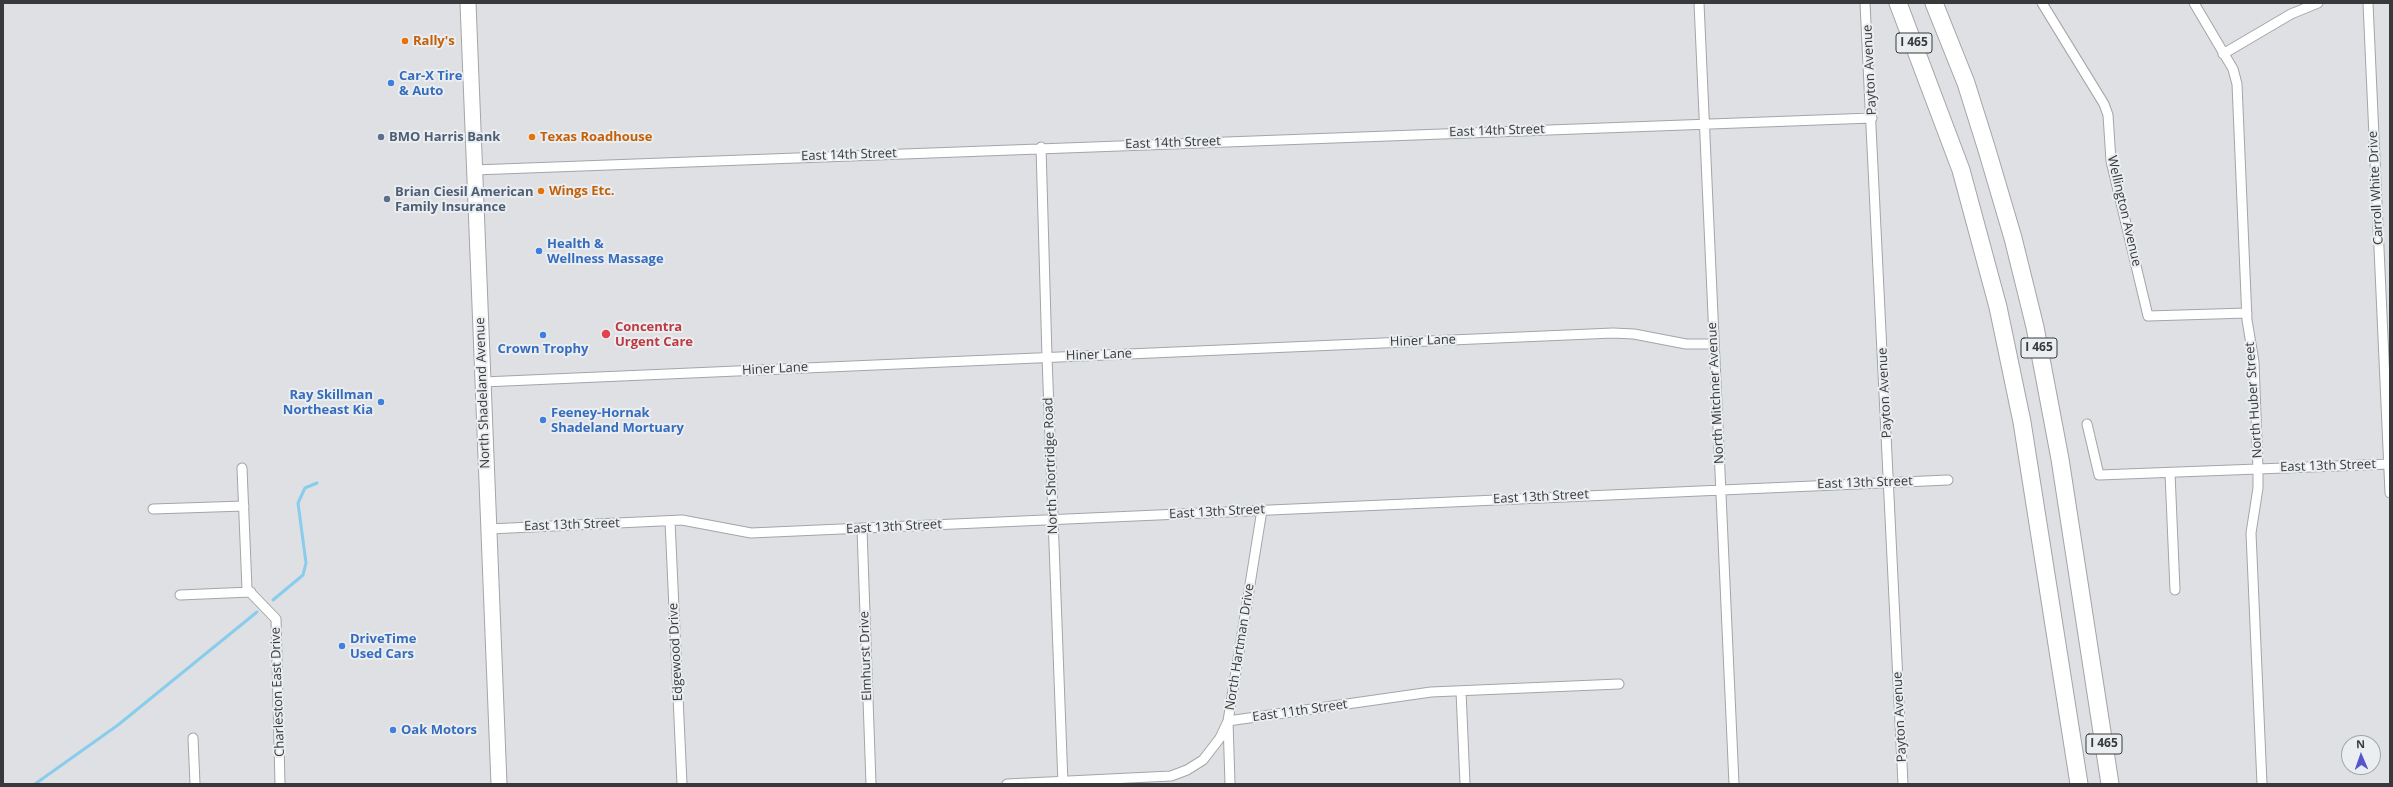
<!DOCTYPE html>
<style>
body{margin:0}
#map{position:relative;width:2393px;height:787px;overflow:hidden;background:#dee0e3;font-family:"Open Sans",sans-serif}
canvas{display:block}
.frame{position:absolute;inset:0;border:4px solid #38393a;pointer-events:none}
.north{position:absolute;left:2341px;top:735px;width:40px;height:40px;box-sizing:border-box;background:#ebeef0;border:1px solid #a3a6a7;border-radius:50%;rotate:358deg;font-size:11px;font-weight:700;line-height:16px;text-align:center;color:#38393a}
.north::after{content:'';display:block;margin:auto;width:14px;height:18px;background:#5556cd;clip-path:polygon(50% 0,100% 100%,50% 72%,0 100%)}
</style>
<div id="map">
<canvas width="2393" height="787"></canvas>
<div class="frame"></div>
<div class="north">N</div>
</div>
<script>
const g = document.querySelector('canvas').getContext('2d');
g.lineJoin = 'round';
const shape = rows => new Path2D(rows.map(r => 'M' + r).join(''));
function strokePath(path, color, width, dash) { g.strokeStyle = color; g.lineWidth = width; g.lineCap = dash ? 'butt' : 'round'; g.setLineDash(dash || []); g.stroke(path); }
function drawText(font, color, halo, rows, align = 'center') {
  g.font = font + ' "Open Sans",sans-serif'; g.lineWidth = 4; g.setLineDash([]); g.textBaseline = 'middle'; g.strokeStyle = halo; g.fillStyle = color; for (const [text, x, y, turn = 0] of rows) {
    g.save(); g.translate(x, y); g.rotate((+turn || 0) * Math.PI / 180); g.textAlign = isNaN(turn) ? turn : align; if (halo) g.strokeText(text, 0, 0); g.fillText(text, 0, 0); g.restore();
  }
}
strokePath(shape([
 [273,600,303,575,306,563,298,503,305,488,317,483],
 [35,784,118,725,257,612]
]), '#89cdec', 3);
const street = shape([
 [1699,3,1734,784],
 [1865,3,1903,784],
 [2042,3,2104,104,2108,115,2111,161,2148,316,2247,313],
 [2194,3,2233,69,2237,84,2247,320,2254,362,2258,469,2258,488,2251,533,2262,784],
 [2368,3,2390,493],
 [2223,54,2291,14,2318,3],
 [1041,147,1047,357,1063,784],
 [474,170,1872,118],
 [483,382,1613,333,1634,334,1686,344,1714,344],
 [2087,424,2099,475,2390,464],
 [242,468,247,589,276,619,280,784],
 [2170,473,2175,590],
 [153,509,244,506],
 [670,521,682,784],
 [489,529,682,520,751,533,1948,480],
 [862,529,871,784],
 [180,595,251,592],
 [1461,691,1465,784],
 [193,738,195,784],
 [1007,784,1171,776,1187,770,1203,760,1220,738,1228,721,1431,692,1619,684],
 [1230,784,1228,721,1262,510]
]);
const primary = shape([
 [468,3,499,784]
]);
const highway = shape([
 [1898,3,1961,170,1998,307,2022,422,2079,784],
 [1934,3,1966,83,1987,150,2013,238,2035,327,2060,459,2110,784]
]);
strokePath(street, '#a3a5a7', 11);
strokePath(primary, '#a3a5a7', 17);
strokePath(highway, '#a3a5a7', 19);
strokePath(street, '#fff', 9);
strokePath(primary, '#fff', 15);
strokePath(highway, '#fff', 17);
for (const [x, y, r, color] of [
 [405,41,4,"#e8710a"],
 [391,83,4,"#3f7fe0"],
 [381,137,4,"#5c6f8a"],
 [532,137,4,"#e8710a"],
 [541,191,4,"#e8710a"],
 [387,199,4,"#5c6f8a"],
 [539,251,4,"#3f7fe0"],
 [606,334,5,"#e0444e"],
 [543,335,4,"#3f7fe0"],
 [381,402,4,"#3f7fe0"],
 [543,420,4,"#3f7fe0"],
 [342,646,4,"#3f7fe0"],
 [393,730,4,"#3f7fe0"]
]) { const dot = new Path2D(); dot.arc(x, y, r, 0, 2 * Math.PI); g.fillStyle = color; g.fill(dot); strokePath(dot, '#ebeef0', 1.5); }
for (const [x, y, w] of [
 [1914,43,36],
 [2039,348,36],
 [2104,744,36]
]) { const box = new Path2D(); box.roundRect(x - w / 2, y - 10, w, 20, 3); g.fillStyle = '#ebeef0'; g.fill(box); strokePath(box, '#38393a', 1); }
drawText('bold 12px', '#38393a', null, [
 ["I 465",1914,43],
 ["I 465",2039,348],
 ["I 465",2104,744]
]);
drawText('bold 13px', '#c56008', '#ebeef0', [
 ["Rally's",413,41],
 ["Texas Roadhouse",540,137],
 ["Wings Etc.",549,191]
], 'left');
drawText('13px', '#38393a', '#ebeef0', [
 ["Payton Avenue",1870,70,-93],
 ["East 14th Street",1497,131,-2],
 ["East 14th Street",1173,143,-2],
 ["East 14th Street",849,155,-2],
 ["Carroll White Drive",2376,188,-93],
 ["Wellington Avenue",2124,211,77],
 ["Hiner Lane",1423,341,-2],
 ["Hiner Lane",1099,355,-2],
 ["Hiner Lane",775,369,-3],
 ["North Shadeland Avenue",483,393,-92],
 ["North Mitchner Avenue",1716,393,-93],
 ["Payton Avenue",1885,393,-93],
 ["North Huber Street",2254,400,-94],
 ["North Shortridge Road",1051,466,-92],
 ["East 13th Street",2328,466,-2],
 ["East 13th Street",1865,483,-2],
 ["East 13th Street",1541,497,-3],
 ["East 13th Street",1217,512,-3],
 ["East 13th Street",572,525,-2],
 ["East 13th Street",894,527,-3],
 ["North Hartman Drive",1240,647,-81],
 ["Edgewood Drive",676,652,-93],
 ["Elmhurst Drive",866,656,-92],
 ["Charleston East Drive",278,692,-92],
 ["East 11th Street",1300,711,-8],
 ["Payton Avenue",1900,717,-93]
]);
drawText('bold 13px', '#366cbe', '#ebeef0', [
 ["Car-X Tire",399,76],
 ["& Auto",399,91],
 ["Health &",547,244],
 ["Wellness Massage",547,259],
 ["Crown Trophy",543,349,"center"],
 ["Ray Skillman",373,395,"right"],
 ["Northeast Kia",373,410,"right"],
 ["Feeney-Hornak",551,413],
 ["Shadeland Mortuary",551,428],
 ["DriveTime",350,639],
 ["Used Cars",350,654],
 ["Oak Motors",401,730]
], 'left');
drawText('bold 13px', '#4e5e75', '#ebeef0', [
 ["BMO Harris Bank",389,137],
 ["Brian Ciesil American",395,192],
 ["Family Insurance",395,207]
], 'left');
drawText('bold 13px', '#be3a42', '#ebeef0', [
 ["Concentra",615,327],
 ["Urgent Care",615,342]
], 'left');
</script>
